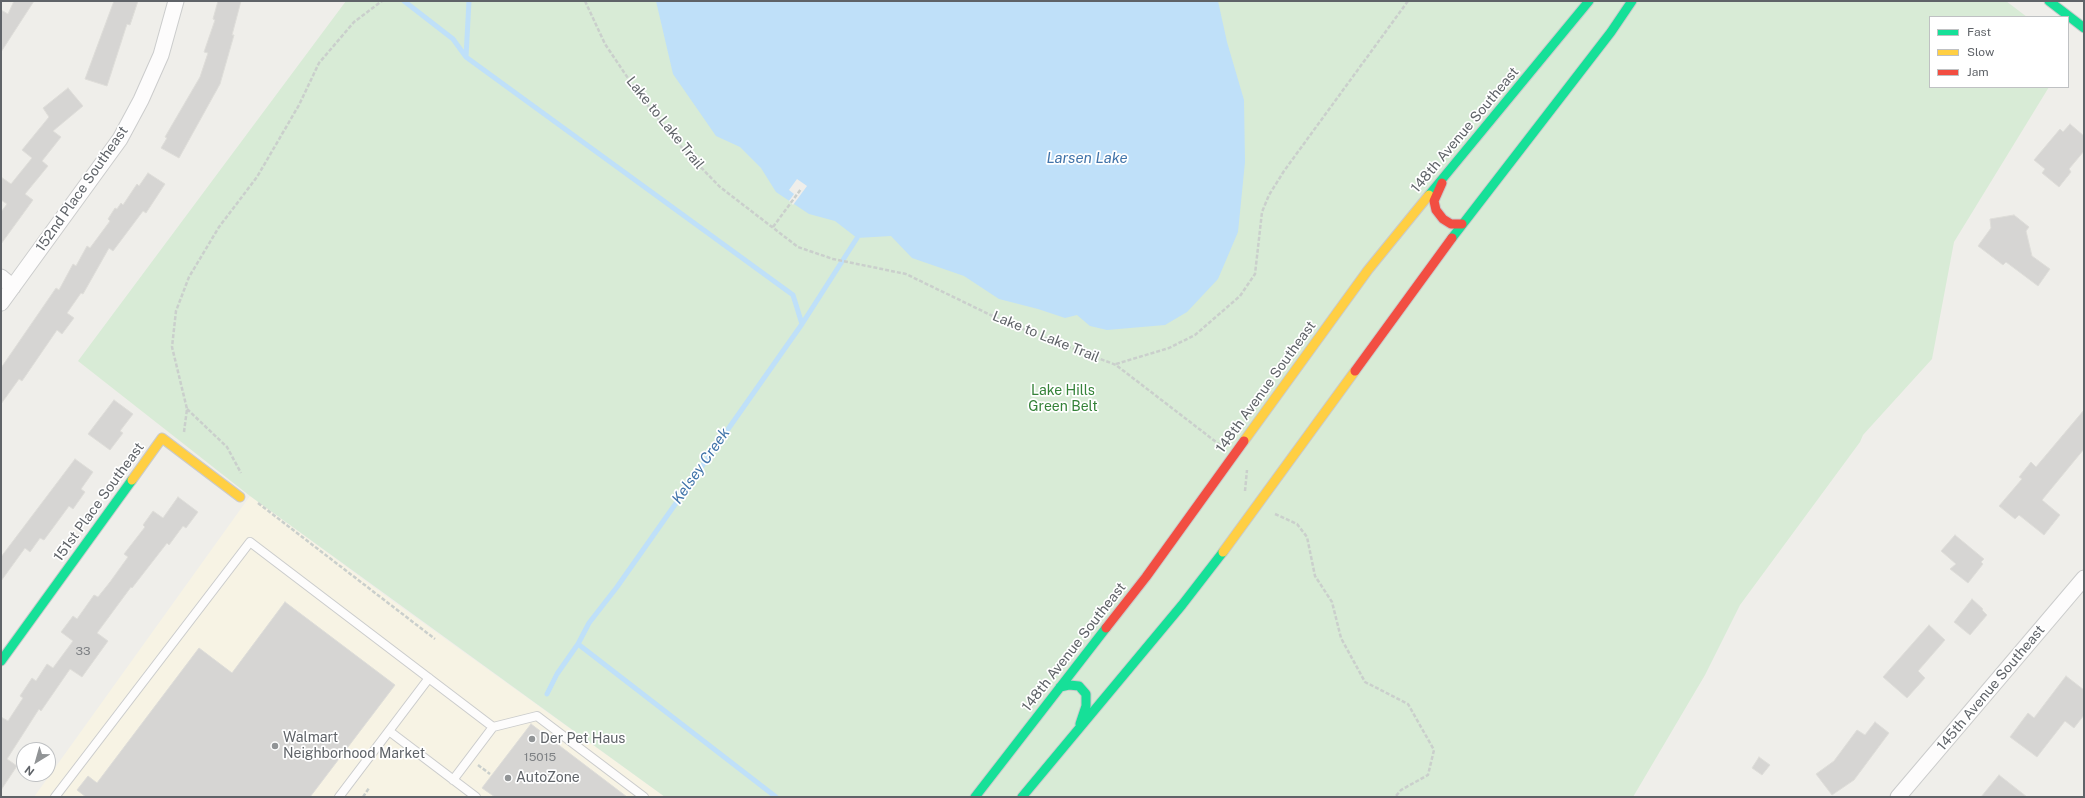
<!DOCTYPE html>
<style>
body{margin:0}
#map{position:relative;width:2085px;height:798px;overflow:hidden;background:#efeeea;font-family:"Public Sans",sans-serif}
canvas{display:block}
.frame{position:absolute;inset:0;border:2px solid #5f6368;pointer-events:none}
.legend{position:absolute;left:1929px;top:16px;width:140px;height:72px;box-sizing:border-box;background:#fff;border:1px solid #bfc1c3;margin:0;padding:5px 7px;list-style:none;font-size:12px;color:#5f6368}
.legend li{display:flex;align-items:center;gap:8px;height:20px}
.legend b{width:20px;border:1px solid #bfc1c3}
.north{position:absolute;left:16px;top:742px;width:40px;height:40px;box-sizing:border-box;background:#fff;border:1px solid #bfc1c3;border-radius:50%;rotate:217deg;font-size:11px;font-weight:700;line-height:16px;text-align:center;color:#5f6368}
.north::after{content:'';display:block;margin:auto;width:14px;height:18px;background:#919496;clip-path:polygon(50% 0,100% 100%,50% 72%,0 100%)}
</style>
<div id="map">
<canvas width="2085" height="798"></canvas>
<div class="frame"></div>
<ul class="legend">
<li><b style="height:5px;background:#16e098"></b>Fast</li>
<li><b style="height:5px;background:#ffcf43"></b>Slow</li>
<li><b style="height:5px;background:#f24e42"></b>Jam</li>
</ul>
<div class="north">N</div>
</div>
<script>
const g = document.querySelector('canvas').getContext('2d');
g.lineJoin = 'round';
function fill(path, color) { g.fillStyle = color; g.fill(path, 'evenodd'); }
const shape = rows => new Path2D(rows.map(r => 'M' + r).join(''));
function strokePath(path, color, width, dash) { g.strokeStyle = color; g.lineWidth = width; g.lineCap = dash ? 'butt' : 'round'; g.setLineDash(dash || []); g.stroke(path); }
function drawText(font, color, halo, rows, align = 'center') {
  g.font = font + ' "Public Sans",sans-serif'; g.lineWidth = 3.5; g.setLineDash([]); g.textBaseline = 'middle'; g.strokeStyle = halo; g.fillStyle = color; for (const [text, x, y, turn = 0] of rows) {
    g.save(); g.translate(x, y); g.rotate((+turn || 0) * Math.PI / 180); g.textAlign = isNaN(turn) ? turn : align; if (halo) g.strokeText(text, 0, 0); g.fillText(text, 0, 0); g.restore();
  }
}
fill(shape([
 [250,496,390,599,665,797,34,797]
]), '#f7f3e4');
fill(shape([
 [346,1,2006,1,2027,17,1930,17,1930,87,2049,87,1954,242,1932,359,1863,435,1860,442,1740,605,1705,675,1633,797,665,797,250,496,78,361]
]), '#d8ebd6');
fill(shape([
 [656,1,1218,1,1227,42,1244,100,1245,162,1238,232,1218,279,1187,312,1165,325,1107,330,1090,326,1077,315,1065,318,1038,309,999,299,964,276,912,258,891,236,857,238,835,221,809,214,776,192,761,168,740,147,716,136,673,74]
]), '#bfe0f9');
fill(shape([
 [797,179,807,186,793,205,789,201,794,194,789,190]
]), '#efeeea');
strokePath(shape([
 [404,1,453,39,466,57,793,295,802,324],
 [466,57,469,1],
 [578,644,776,797],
 [547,694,557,674,578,644,589,623,617,587,802,324,857,238]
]), '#bfe0f9', 5);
const building = shape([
 [14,1,34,1,1,52,1,10,8,14,14,1],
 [114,1,138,1,130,25,127,24,107,86,85,79,114,1],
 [218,1,241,1,232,35,234,35,220,84,179,158,161,148,167,138,165,137,200,77,208,53,204,52,215,20,213,19,218,1],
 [68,88,83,106,53,131,61,137,42,161,48,166,25,194,33,200,1,244,1,212,7,204,1,200,1,177,11,184,32,158,22,150,49,117,43,108,68,88],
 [2070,124,2084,136,2084,151,2069,169,2071,172,2059,187,2042,173,2045,169,2034,160,2060,129,2063,132,2070,124],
 [148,173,165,184,146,213,143,211,113,251,109,248,83,294,81,293,67,313,74,318,62,334,57,330,22,381,19,379,1,404,1,368,56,288,59,290,73,264,76,266,87,246,90,248,110,221,108,219,115,208,117,209,121,203,123,205,137,184,139,186,148,173],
 [2014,215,2029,227,2026,231,2032,256,2050,269,2038,286,2006,262,2003,265,1978,246,1991,228,1990,219,2014,215],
 [114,400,133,414,120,431,123,433,110,450,88,434,114,400],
 [2084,410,2084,449,2042,500,2060,515,2044,535,2019,515,2015,519,1999,506,2022,479,2019,477,2031,462,2036,467,2084,410],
 [75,459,93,472,81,489,85,492,73,509,69,506,44,540,40,538,30,552,25,548,1,581,1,557,75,459],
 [178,497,198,512,186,528,183,526,169,545,167,543,132,588,131,587,97,633,108,641,82,677,70,669,41,711,39,709,7,759,17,766,1,790,1,717,8,721,23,698,20,696,32,678,36,681,47,664,53,668,73,641,61,632,73,616,77,619,94,595,98,597,110,582,128,557,124,554,145,527,143,525,153,511,163,518,178,497],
 [1955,535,1984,559,1981,562,1983,564,1968,583,1950,569,1956,564,1941,551,1955,535],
 [1972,599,1983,609,1982,610,1987,615,1970,635,1954,622,1972,599],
 [285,602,395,685,310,797,86,797,77,790,88,776,97,783,199,648,232,673,285,602],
 [1929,625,1945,640,1918,671,1925,678,1907,698,1883,677,1929,625],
 [2066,676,2084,690,2084,715,2074,728,2065,721,2037,757,2010,737,2028,713,2034,718,2066,676],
 [1875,722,1889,733,1854,780,1832,795,1816,774,1834,761,1857,730,1865,735,1875,722],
 [531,724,627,797,495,797,482,788,531,724],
 [1759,757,1770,765,1762,775,1752,768,1759,757],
 [1999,775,2027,797,1981,797,1999,775]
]);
fill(building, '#d6d5d3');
strokePath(building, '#deddd9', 1);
const lane = shape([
 [389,731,476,797],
 [453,780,493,727],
 [55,797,250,542,493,727,537,716,644,797],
 [339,797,429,678]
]);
const street = shape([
 [1,277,13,287],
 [1,303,120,139,141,100,161,55,176,1],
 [1898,797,2084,578]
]);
const fast = shape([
 [2049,1,2084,28],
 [1429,195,1589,1],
 [1452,238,1611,32,1632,1],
 [1,661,132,480],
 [1060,687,1069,685,1079,686,1086,694,1086,706,1080,724],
 [975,797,1106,628],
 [1022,797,1182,605,1223,552]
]);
const slow = shape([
 [1244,441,1368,270,1429,195],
 [132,480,162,438,240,497],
 [1223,552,1355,371]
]);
const jam = shape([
 [1442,183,1434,201,1436,210,1443,219,1451,224,1462,224],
 [1355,371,1452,238],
 [1106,628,1146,577,1244,441]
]);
strokePath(lane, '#cbcccc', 10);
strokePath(street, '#cbcccc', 17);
strokePath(fast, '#cacacb', 11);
strokePath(slow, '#cacacb', 11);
strokePath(jam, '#cacacb', 11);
strokePath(shape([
 [585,1,605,44,640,96,683,149,720,187,798,247,833,259,906,274,1007,323,1116,365,1220,445],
 [773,227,801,189],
 [1116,364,1169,348,1195,335,1240,296,1255,274,1262,212,1269,195,1284,171,1408,1],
 [187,409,227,447,241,473],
 [184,432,187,409,172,347,176,311,189,277,219,227,257,177,299,105,319,63,354,22,382,1],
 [1245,491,1247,470],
 [258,503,435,639],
 [1275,514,1297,524,1307,537,1315,576,1332,602,1341,638,1365,682,1408,704,1434,750,1428,775,1401,790,1395,797],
 [478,765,490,774],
 [363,797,369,788]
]), '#cacfcc', 2.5, [4, 2]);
strokePath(lane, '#fdfcfc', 8);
strokePath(street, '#fdfcfc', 15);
strokePath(fast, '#16e098', 9);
strokePath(slow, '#ffcf43', 9);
strokePath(jam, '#f24e42', 9);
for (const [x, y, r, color] of [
 [532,739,4,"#919496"],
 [275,746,4,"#919496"],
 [508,778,4,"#919496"]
]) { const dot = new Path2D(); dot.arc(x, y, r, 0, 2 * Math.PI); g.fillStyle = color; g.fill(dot); strokePath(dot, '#fff', 1.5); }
drawText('12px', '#7e8184', null, [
 ["33",83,651],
 ["15015",540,757]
]);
drawText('14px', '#5f6368', '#fff', [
 ["Lake to Lake Trail",665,123,51],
 ["148th Avenue Southeast",1465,130,-50],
 ["152nd Place Southeast",82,189,-55],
 ["Lake to Lake Trail",1046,337,22],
 ["148th Avenue Southeast",1266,387,-54],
 ["151st Place Southeast",99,502,-54],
 ["148th Avenue Southeast",1074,647,-52],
 ["145th Avenue Southeast",1991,688,-50]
]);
drawText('14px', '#348238', '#fff', [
 ["Lake Hills",1063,391],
 ["Green Belt",1063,407]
]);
drawText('14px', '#5f6368', '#fff', [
 ["Walmart",283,738],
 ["Neighborhood Market",283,754],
 ["Der Pet Haus",540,739],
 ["AutoZone",516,778]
], 'left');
drawText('italic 15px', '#4174aa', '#fff', [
 ["Larsen Lake",1087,158],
 ["Kelsey Creek",701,466,-55]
]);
</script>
